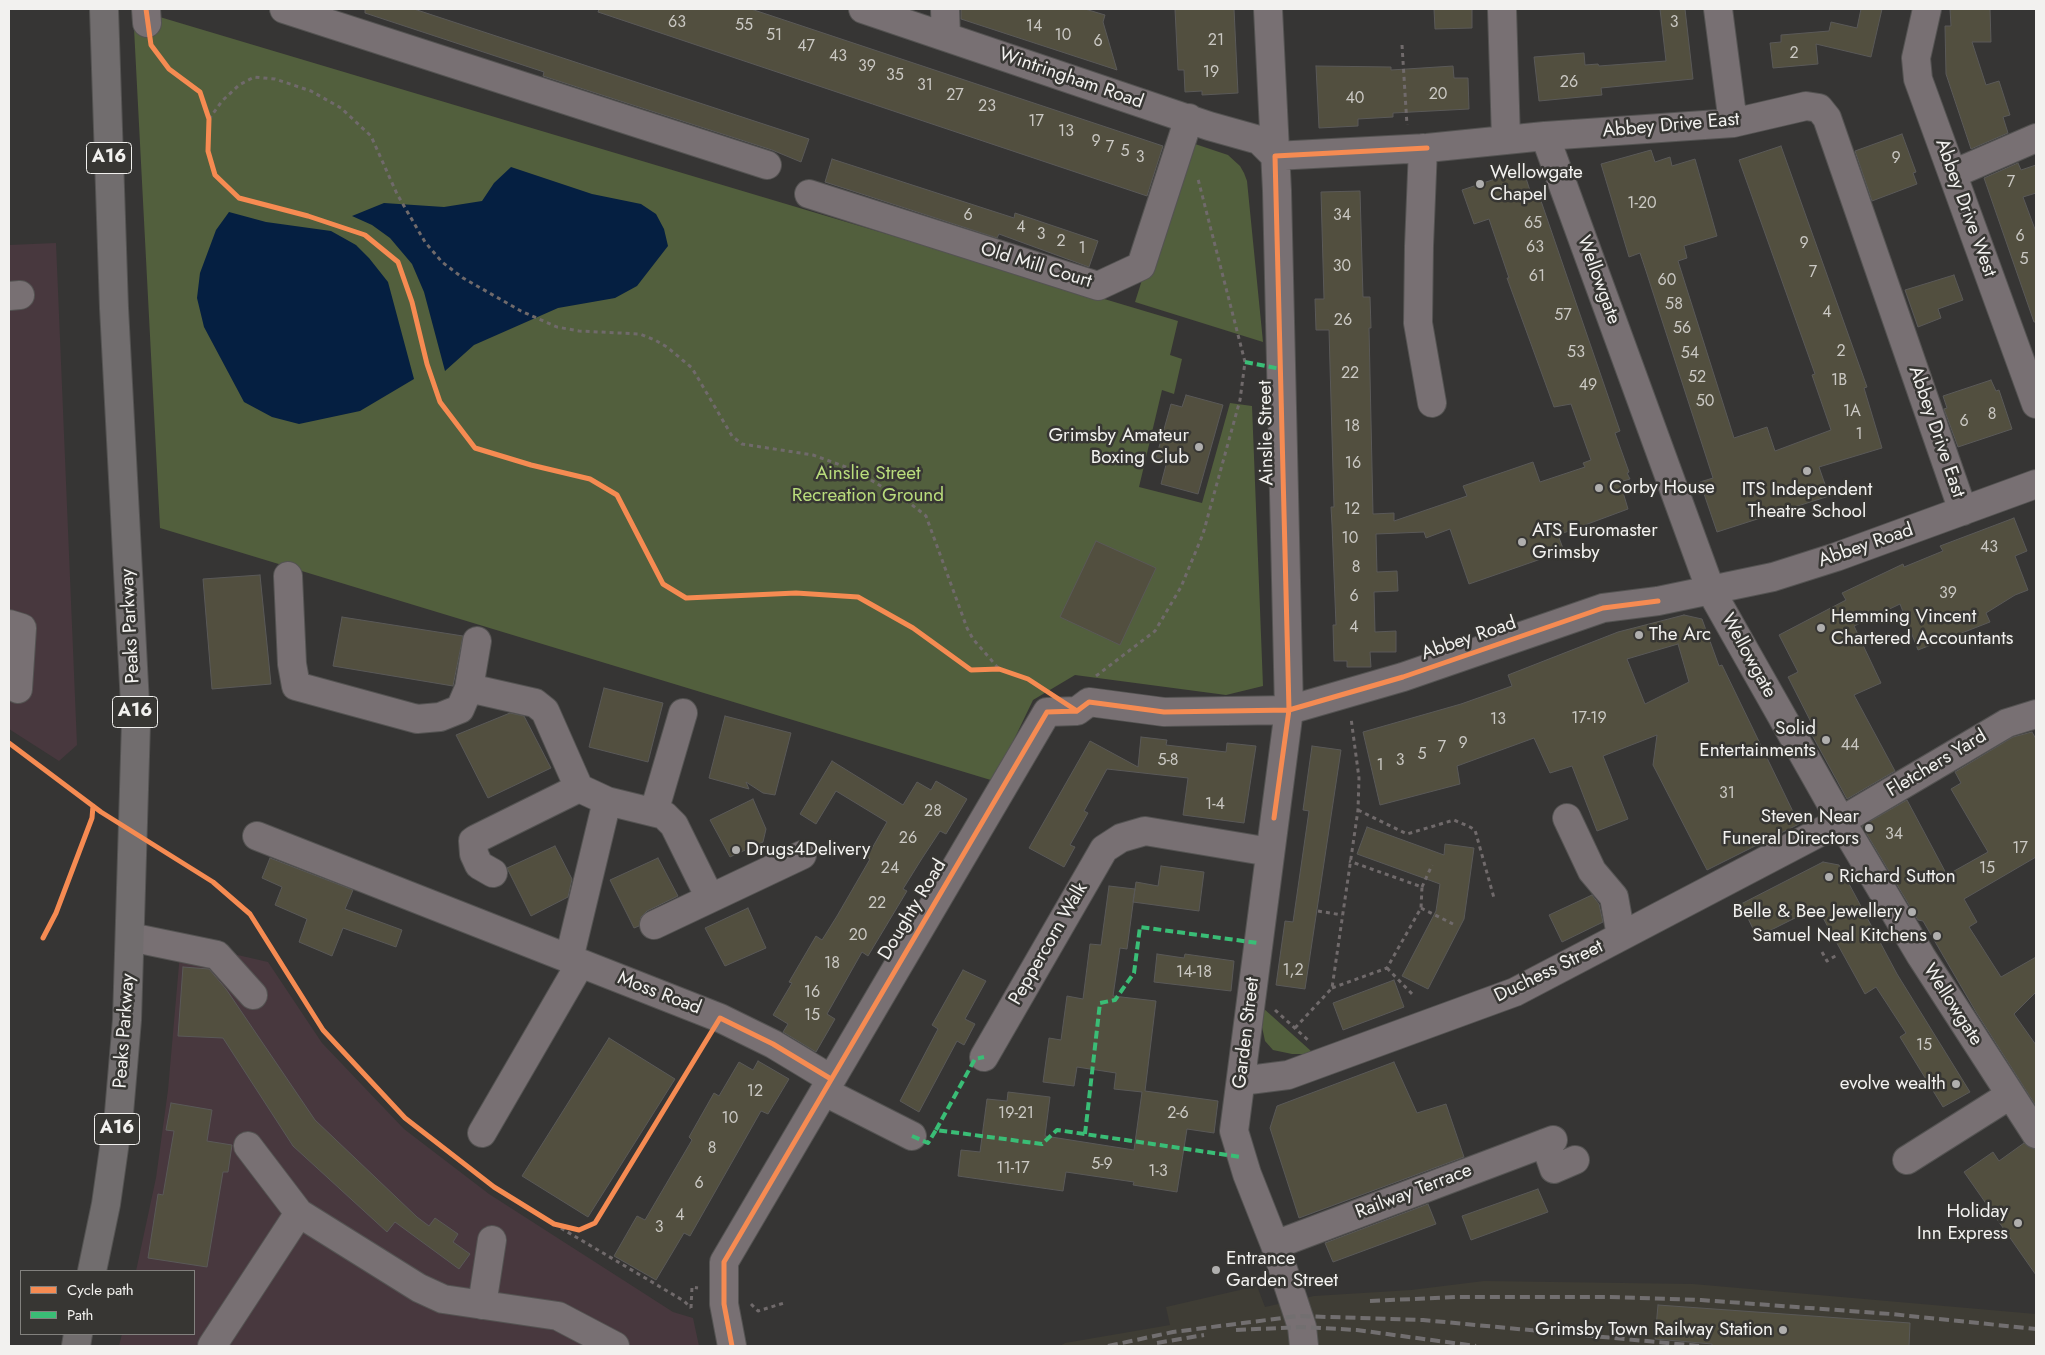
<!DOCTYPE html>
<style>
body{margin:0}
#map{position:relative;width:2045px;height:1355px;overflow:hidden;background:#363534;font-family:Jost,sans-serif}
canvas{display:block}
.frame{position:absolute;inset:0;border:10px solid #f2f1ef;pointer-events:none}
.legend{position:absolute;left:20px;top:1270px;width:175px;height:65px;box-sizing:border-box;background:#373633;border:1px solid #82817e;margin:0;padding:6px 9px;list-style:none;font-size:15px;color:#f2f1ef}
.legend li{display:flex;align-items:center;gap:10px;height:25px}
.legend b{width:25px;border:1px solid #82817e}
</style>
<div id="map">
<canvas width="2045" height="1355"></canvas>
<div class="frame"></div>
<ul class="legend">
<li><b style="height:6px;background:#f68b52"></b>Cycle path</li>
<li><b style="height:6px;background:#3abd76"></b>Path</li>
</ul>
</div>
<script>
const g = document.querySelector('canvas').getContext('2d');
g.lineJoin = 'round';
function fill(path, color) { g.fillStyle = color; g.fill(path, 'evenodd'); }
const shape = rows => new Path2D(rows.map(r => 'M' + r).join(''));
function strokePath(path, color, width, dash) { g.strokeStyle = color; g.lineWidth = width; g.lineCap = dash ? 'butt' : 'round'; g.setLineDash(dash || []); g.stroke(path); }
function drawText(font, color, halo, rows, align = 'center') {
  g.font = font + ' Jost,sans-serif'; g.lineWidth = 5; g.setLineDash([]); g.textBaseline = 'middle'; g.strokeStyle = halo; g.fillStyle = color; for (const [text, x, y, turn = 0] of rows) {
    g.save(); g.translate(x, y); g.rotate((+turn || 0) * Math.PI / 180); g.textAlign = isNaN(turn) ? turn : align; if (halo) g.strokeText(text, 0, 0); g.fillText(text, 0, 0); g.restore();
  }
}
fill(shape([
 [1484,1281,1693,1284,2036,1314,2036,1346,1060,1346,1065,1343,1170,1325,1166,1307,1257,1286,1265,1307,1314,1296,1411,1290]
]), '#3f3d35');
fill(shape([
 [56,243,77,745,59,761,9,729,9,245],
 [181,942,268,962,322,1043,404,1129,489,1194,673,1312,693,1318,699,1346,119,1346,122,1334,194,1334,194,1271,136,1271,156,1178,168,1090]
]), '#48383e');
fill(shape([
 [133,9,1178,321,1170,355,1182,359,1174,394,1162,390,1139,487,1202,503,1230,403,1252,406,1263,686,1226,695,1075,675,1033,700,994,781,160,528],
 [1186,141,1228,155,1240,166,1244,173,1247,181,1263,342,1135,302],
 [1263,1008,1311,1051,1305,1054,1292,1054,1273,1050,1265,1041,1261,1022]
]), '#525f3d');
fill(shape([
 [511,167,592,194,641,204,656,214,664,229,668,246,637,286,615,298,558,308,474,345,445,371,424,292,412,264,390,238,372,225,352,216,384,203,444,207,482,201,494,183],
 [229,212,266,222,331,231,356,245,369,258,388,282,414,379,360,411,299,424,272,417,244,402,204,327,197,298,200,273,216,230]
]), '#051f41');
const building = shape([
 [365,9,414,9,809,139,801,162,772,150,543,76,544,72,365,13,365,9],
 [599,9,751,9,1163,146,1147,196,598,12,599,9],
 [961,9,1085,9,1105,15,1103,22,1117,70,961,19,961,9],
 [1175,9,1234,9,1238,93,1202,95,1202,91,1185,92,1184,70,1178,70,1175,9],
 [1434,9,1472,9,1472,28,1435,29,1434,9],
 [1660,9,1685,9,1693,79,1601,88,1602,95,1539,101,1534,57,1584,53,1585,65,1598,64,1599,66,1666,61,1660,9],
 [1861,9,1882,9,1871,57,1816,44,1818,64,1773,68,1770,43,1781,42,1781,35,1829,31,1831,22,1857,28,1861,9],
 [1950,9,1990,9,1991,42,1972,42,1986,85,1999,81,2010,115,2003,117,2008,133,1971,149,1946,74,1945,26,1951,26,1950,9],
 [1316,66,1391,67,1391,70,1453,66,1454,78,1468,78,1469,109,1393,113,1393,117,1358,119,1358,126,1319,128,1316,66],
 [1902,134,1916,172,1913,173,1917,184,1872,201,1855,151,1902,134],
 [1781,146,1867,387,1864,388,1882,448,1819,467,1829,496,1717,532,1700,482,1713,478,1646,271,1640,253,1629,257,1601,164,1651,150,1655,162,1670,157,1672,166,1695,159,1717,236,1684,246,1687,258,1678,261,1734,438,1767,427,1775,451,1831,430,1812,375,1815,374,1739,160,1781,146],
 [832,159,1014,218,1015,213,1098,241,1089,267,999,234,997,238,825,182,832,159],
 [2018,163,2021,170,2036,165,2036,193,2023,197,2036,232,2036,322,2034,322,1984,178,2018,163],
 [1525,175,1533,200,1540,198,1620,431,1615,433,1629,472,1627,473,1630,479,1620,482,1628,509,1558,535,1564,551,1469,584,1450,529,1426,538,1424,532,1376,534,1377,572,1397,571,1398,591,1374,592,1375,632,1396,631,1396,652,1370,652,1371,667,1347,667,1347,661,1334,661,1333,625,1336,625,1332,525,1331,507,1334,507,1329,330,1316,330,1315,299,1324,299,1321,192,1360,191,1363,297,1370,297,1371,328,1369,328,1373,514,1394,513,1394,521,1467,496,1463,486,1533,462,1540,482,1585,467,1583,463,1591,460,1571,404,1554,407,1507,278,1509,278,1489,219,1474,224,1462,190,1504,176,1525,175],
 [1954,275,1963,300,1938,309,1941,318,1918,327,1905,290,1954,275],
 [1991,380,1996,391,1999,390,2012,429,1958,447,1944,409,1947,408,1943,396,1991,380],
 [1186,395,1223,405,1198,494,1161,484,1167,461,1156,458,1171,404,1182,407,1186,395],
 [2014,518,2027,551,2015,556,2028,590,2015,595,1986,613,1990,622,1918,650,1900,604,1854,626,1881,683,1854,695,1895,771,1847,799,1812,735,1816,732,1788,677,1798,672,1779,635,1846,600,1842,593,1903,564,1904,567,1943,551,1940,546,2014,518],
 [1096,541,1156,568,1120,645,1060,617,1096,541],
 [260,575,271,684,212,689,203,579,260,575],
 [1684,615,1702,619,1719,666,1722,665,1799,824,1707,870,1653,765,1657,735,1603,756,1628,819,1597,831,1572,766,1550,773,1534,738,1457,766,1460,784,1380,805,1363,732,1461,704,1512,686,1508,675,1618,632,1684,615],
 [1678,644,1689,682,1645,704,1627,659,1678,644],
 [342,617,463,636,453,686,333,666,342,617],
 [604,688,663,703,648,762,589,747,604,688],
 [510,713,524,716,551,768,488,798,456,735,510,713],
 [725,716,791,733,775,795,763,793,746,782,749,789,709,778,725,716],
 [2032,732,2036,739,2036,857,1964,899,1977,922,1969,927,2001,977,2036,957,2036,992,2014,1014,2036,1045,2036,1106,1976,1012,1923,921,1918,920,1862,826,1907,800,1947,875,1988,852,1951,789,1961,783,1955,772,2013,737,2032,732],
 [1141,737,1167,740,1166,745,1226,752,1227,743,1256,746,1244,823,1183,815,1188,778,1107,769,1084,811,1088,813,1070,845,1075,847,1064,867,1029,848,1090,741,1138,767,1141,737],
 [1312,746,1341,750,1305,989,1276,985,1285,921,1293,922,1309,811,1303,810,1312,746],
 [832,761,903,805,917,782,931,790,936,781,967,799,946,834,940,831,921,860,903,889,907,891,868,956,862,952,827,1014,835,1019,816,1052,783,1032,788,1024,773,1015,792,983,789,982,816,936,822,940,837,916,870,859,867,857,887,822,836,791,816,824,800,814,832,761],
 [753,799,766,829,763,842,730,857,710,820,753,799],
 [1367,827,1444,855,1445,844,1474,848,1464,919,1428,989,1402,976,1436,911,1440,884,1357,854,1367,827],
 [555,846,572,879,568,897,531,916,507,868,555,846],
 [270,858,353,890,345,909,402,930,396,947,343,928,332,956,299,942,307,919,275,905,282,887,262,878,270,858],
 [658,858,678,896,647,911,641,917,639,926,634,928,610,880,658,858],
 [1823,862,1839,865,1897,974,1970,1092,1943,1107,1900,1037,1906,1033,1876,987,1865,994,1817,907,1757,937,1741,904,1823,862],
 [1161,866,1204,872,1199,911,1133,902,1136,882,1158,886,1161,866],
 [1109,886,1135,889,1127,949,1120,948,1113,996,1156,1001,1145,1091,1218,1101,1214,1133,1187,1129,1177,1192,1133,1185,1134,1182,1066,1172,1063,1191,958,1176,961,1150,980,1152,987,1099,1007,1101,1008,1092,1050,1097,1045,1136,1134,1150,1142,1092,1114,1089,1116,1073,1077,1067,1074,1086,1043,1082,1049,1038,1061,1040,1067,996,1083,999,1090,944,1101,945,1109,886],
 [1592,895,1599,904,1603,922,1562,942,1549,915,1592,895],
 [748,908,766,948,725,966,705,928,748,908],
 [1157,954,1184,958,1185,954,1234,961,1231,991,1154,982,1157,954],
 [183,967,209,969,226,989,315,1120,417,1217,429,1226,435,1218,458,1234,453,1242,470,1254,459,1269,395,1222,387,1232,293,1146,223,1038,178,1036,183,967],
 [963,970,986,981,965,1019,975,1024,964,1045,957,1041,919,1112,900,1101,938,1029,932,1025,963,970],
 [1394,980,1404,1007,1343,1030,1333,1003,1394,980],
 [609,1038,675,1079,588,1217,522,1176,609,1038],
 [758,1061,789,1079,768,1114,761,1111,690,1236,684,1233,656,1280,614,1256,637,1216,645,1220,692,1140,689,1137,714,1093,719,1096,739,1062,753,1070,758,1061],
 [1394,1062,1417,1113,1446,1104,1464,1157,1299,1218,1270,1128,1277,1106,1394,1062],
 [171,1103,212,1110,207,1141,232,1145,228,1172,223,1172,207,1267,148,1258,158,1194,163,1195,174,1131,166,1130,171,1103],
 [2024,1143,2036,1150,2036,1275,1964,1172,1993,1152,1999,1161,2024,1143],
 [1538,1189,1548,1212,1471,1240,1462,1216,1538,1189],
 [1428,1204,1436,1224,1333,1262,1325,1243,1428,1204],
 [1658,1305,1910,1323,1909,1346,1712,1346,1712,1344,1655,1339,1658,1305]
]);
fill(building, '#524f3f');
strokePath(building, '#5a5958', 1);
const minor = shape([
 [146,9,147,23],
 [284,9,767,165],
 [863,9,1209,126,1259,140,1275,156],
 [945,9,946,36],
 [1268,9,1277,191,1289,710,1234,1131,1247,1174,1275,1245,1302,1327,1304,1346],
 [1502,9,1506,139],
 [1718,9,1733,123],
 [1927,9,1916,58,1918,79,2036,404],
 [1545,136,1711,591,1841,821,1921,956,2036,1134],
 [1423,148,1419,246,1418,323,1432,403],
 [1275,156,1427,148,1545,136,1733,123,1806,106,1819,108,1827,118,1963,511],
 [1953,174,2036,138],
 [809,194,1098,286,1141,266,1189,118],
 [9,296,20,295],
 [288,576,292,664,296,686,417,719,440,717,460,709,469,688,477,641],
 [9,624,22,628,18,689],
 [469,688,535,703,545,711,579,788,607,801,569,959],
 [607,801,664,815,674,825,710,898],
 [654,812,683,713],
 [1567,818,1592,871,1614,897,1621,936],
 [257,836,720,1018,773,1044,831,1079],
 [493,873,479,865,474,854,473,841,476,839,579,788],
 [654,925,802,855],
 [130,937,217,955,253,995],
 [984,1057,1104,849,1121,838,1145,831,1270,852],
 [1241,1081,1288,1075,1515,992,1841,821,2007,723,2036,714],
 [825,1092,912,1136],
 [482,1133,580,964],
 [1545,1143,1554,1169,1575,1160],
 [248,1146,299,1213,419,1288,443,1299,558,1316,615,1346],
 [1907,1160,2010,1095],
 [1275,1245,1553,1140],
 [482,1305,492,1240],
 [212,1346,299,1213],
 [732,1346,724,1304,724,1262,1047,712,1077,711,1089,702,1164,712,1289,710,1403,677,1603,608,1658,601,1773,577,1836,557,2036,484]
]);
const highway = shape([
 [92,1271,106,1204,119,1113,127,1020,136,723,114,308,104,9],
 [76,1346,78,1334]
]);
strokePath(minor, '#545352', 30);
strokePath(highway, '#545352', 30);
strokePath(shape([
 [1402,45,1407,125],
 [209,119,222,101,239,85,254,77,275,79,311,91,341,108,371,136,397,194,425,242,442,262,463,278,521,311,557,327,579,331,640,334,655,340,667,347,692,368,732,436,742,444,813,455,854,470,911,504,926,516,967,628,973,639,999,669],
 [1096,676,1155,631,1181,587,1203,534,1240,400,1245,362,1198,179],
 [1358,810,1407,834,1454,820,1470,827,1475,830,1494,898],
 [1422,887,1432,865],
 [1421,908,1453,924],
 [1318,911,1342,915],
 [1822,952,1827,961,1837,955],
 [1387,968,1414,996],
 [1332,988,1387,968,1421,908,1422,887,1349,861],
 [1275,1010,1309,1041],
 [1295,1028,1332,988,1358,810,1359,778,1351,718],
 [554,1224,684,1301,691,1308],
 [751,1304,758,1311,784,1303],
 [691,1308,692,1287,698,1288]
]), '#706a6b', 3, [4, 4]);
strokePath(minor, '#787073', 28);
strokePath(highway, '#716d6e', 28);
strokePath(shape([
 [1370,1301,1456,1297,1609,1297,1701,1300,1891,1314,2036,1329],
 [1236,1330,1302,1327,1357,1330,1476,1346],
 [1157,1343,1204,1335],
 [1108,1346,1173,1332,1298,1316,1423,1320,1699,1346]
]), '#726f70', 4, [10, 5]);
strokePath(shape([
 [1245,362,1281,369],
 [936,1130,975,1059,984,1057],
 [1085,1134,1100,1003,1115,1000,1134,973,1140,927,1258,943],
 [912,1136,928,1143,936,1130,1042,1144,1057,1130,1241,1157]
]), '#3abd76', 4, [8, 4]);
strokePath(shape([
 [146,9,151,45,169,69,200,92,209,119,208,151,215,175,239,198,308,216,365,235,398,262,412,302,427,364,440,402,475,448,531,465,590,479,617,495,663,584,686,598,796,593,858,597,913,628,971,670,999,669,1028,679,1077,711],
 [9,743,101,812,213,882,250,914,323,1030,405,1118,494,1187,554,1224,579,1230,595,1223,720,1018,773,1044,831,1079],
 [1274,818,1289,710,1275,156,1427,148],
 [43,938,56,913,92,818,93,806],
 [732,1346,724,1304,724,1262,1047,712,1077,711,1089,702,1164,712,1289,710,1403,677,1603,608,1658,601]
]), '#f68b52', 5);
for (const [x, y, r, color] of [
 [1480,184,5,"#b0afae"],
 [1199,447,5,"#b0afae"],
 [1807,471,5,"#b0afae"],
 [1599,488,5,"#b0afae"],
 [1522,542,5,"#b0afae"],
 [1821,628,5,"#b0afae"],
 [1639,635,5,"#b0afae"],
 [1826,740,5,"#b0afae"],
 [1869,828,5,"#b0afae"],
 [736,850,5,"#b0afae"],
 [1829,877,5,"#b0afae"],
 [1912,912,5,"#b0afae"],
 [1937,936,5,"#b0afae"],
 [1956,1084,5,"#b0afae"],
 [2018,1223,5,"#b0afae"],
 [1216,1270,5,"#b0afae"],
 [1783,1330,5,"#b0afae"]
]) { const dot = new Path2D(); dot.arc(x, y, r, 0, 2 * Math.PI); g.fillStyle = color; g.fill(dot); strokePath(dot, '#373633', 2); }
drawText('16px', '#cac8c3', null, [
 ["63",677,23],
 ["3",1674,23],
 ["55",744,26],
 ["14",1034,27],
 ["51",774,36],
 ["10",1063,36],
 ["21",1216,41],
 ["6",1098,42],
 ["47",806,47],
 ["2",1794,54],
 ["43",838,57],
 ["39",867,67],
 ["19",1211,73],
 ["35",895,76],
 ["26",1569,83],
 ["31",925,86],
 ["20",1438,95],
 ["27",955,96],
 ["40",1355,99],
 ["23",987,107],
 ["17",1036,122],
 ["13",1066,132],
 ["9",1096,142],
 ["7",1110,148],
 ["5",1125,152],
 ["3",1140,158],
 ["9",1896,159],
 ["7",2011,183],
 ["1-20",1642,204],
 ["6",968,216],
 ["34",1342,216],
 ["65",1533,224],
 ["4",1021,228],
 ["3",1041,235],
 ["6",2020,237],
 ["2",1061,242],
 ["9",1804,244],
 ["63",1535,248],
 ["1",1082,249],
 ["5",2024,260],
 ["30",1342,267],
 ["7",1813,273],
 ["61",1537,277],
 ["60",1667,281],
 ["58",1674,305],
 ["4",1827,313],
 ["57",1563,316],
 ["26",1343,321],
 ["56",1682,329],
 ["2",1841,352],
 ["53",1576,353],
 ["54",1690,354],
 ["22",1350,374],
 ["52",1697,378],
 ["1B",1839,381],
 ["49",1588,386],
 ["50",1705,402],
 ["1A",1852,412],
 ["8",1992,415],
 ["6",1964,422],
 ["18",1352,427],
 ["1",1859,435],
 ["16",1353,464],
 ["12",1352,510],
 ["10",1350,539],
 ["43",1989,548],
 ["8",1356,568],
 ["39",1948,594],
 ["6",1354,597],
 ["4",1354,628],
 ["17-19",1589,719],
 ["13",1498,720],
 ["9",1463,744],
 ["44",1850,746],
 ["7",1442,748],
 ["5",1422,755],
 ["5-8",1168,761],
 ["3",1400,761],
 ["1",1380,766],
 ["31",1727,794],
 ["1-4",1215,805],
 ["28",933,812],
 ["34",1894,835],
 ["26",908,839],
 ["17",2020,849],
 ["24",890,869],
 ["15",1987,869],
 ["22",877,904],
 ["20",858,936],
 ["18",832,964],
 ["1,2",1293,971],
 ["14-18",1194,973],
 ["16",812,993],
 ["15",812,1016],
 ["15",1924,1046],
 ["12",755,1092],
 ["19-21",1016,1114],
 ["2-6",1178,1114],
 ["10",730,1119],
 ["8",712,1149],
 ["5-9",1102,1165],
 ["11-17",1013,1169],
 ["1-3",1158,1172],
 ["6",699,1184],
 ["4",680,1216],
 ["3",659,1228]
]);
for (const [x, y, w] of [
 [109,158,45],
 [135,712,45],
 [117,1129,45]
]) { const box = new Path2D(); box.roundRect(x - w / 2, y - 15.5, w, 31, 4); g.fillStyle = '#373633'; g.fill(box); strokePath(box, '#f2f1ef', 1); }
drawText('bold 18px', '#f2f1ef', null, [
 ["A16",109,158],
 ["A16",135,712],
 ["A16",117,1129]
]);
drawText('19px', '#f2f1ef', '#373633', [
 ["Wintringham Road",1071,79,19],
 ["Abbey Drive East",1671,126,-5],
 ["Abbey Drive West",1965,208,70],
 ["Old Mill Court",1036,266,17],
 ["Wellowgate",1598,280,70],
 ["Abbey Drive East",1936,432,71],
 ["Ainslie Street",1267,433,-91],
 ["Abbey Road",1866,546,-19],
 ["Peaks Parkway",131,626,-93],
 ["Abbey Road",1469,639,-19],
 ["Wellowgate",1748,656,61],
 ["Fletchers Yard",1937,764,-31],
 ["Doughty Road",913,910,-59],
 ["Peppercorn Walk",1049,944,-60],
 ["Duchess Street",1549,972,-26],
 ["Moss Road",659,994,21],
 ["Wellowgate",1952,1005,57],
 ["Peaks Parkway",125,1031,-86],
 ["Garden Street",1247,1033,-83],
 ["Railway Terrace",1414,1192,-21]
]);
drawText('19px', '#f2f1ef', '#373633', [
 ["Wellowgate",1490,173],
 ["Chapel",1490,195],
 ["Grimsby Amateur",1189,436,"right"],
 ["Boxing Club",1189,458,"right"],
 ["Corby House",1609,488],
 ["ITS Independent",1807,490,"center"],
 ["Theatre School",1807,512,"center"],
 ["ATS Euromaster",1532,531],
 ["Grimsby",1532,553],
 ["Hemming Vincent",1831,617],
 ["Chartered Accountants",1831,639],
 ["The Arc",1649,635],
 ["Solid",1816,729,"right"],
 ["Entertainments",1816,751,"right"],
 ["Steven Near",1859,817,"right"],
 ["Funeral Directors",1859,839,"right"],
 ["Drugs4Delivery",746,850],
 ["Richard Sutton",1839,877],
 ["Belle & Bee Jewellery",1902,912,"right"],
 ["Samuel Neal Kitchens",1927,936,"right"],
 ["evolve wealth",1946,1084,"right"],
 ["Holiday",2008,1212,"right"],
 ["Inn Express",2008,1234,"right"],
 ["Entrance",1226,1259],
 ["Garden Street",1226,1281],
 ["Grimsby Town Railway Station",1773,1330,"right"]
], 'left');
drawText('19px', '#b9dc7c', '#373633', [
 ["Ainslie Street",868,474],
 ["Recreation Ground",868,496]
]);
</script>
